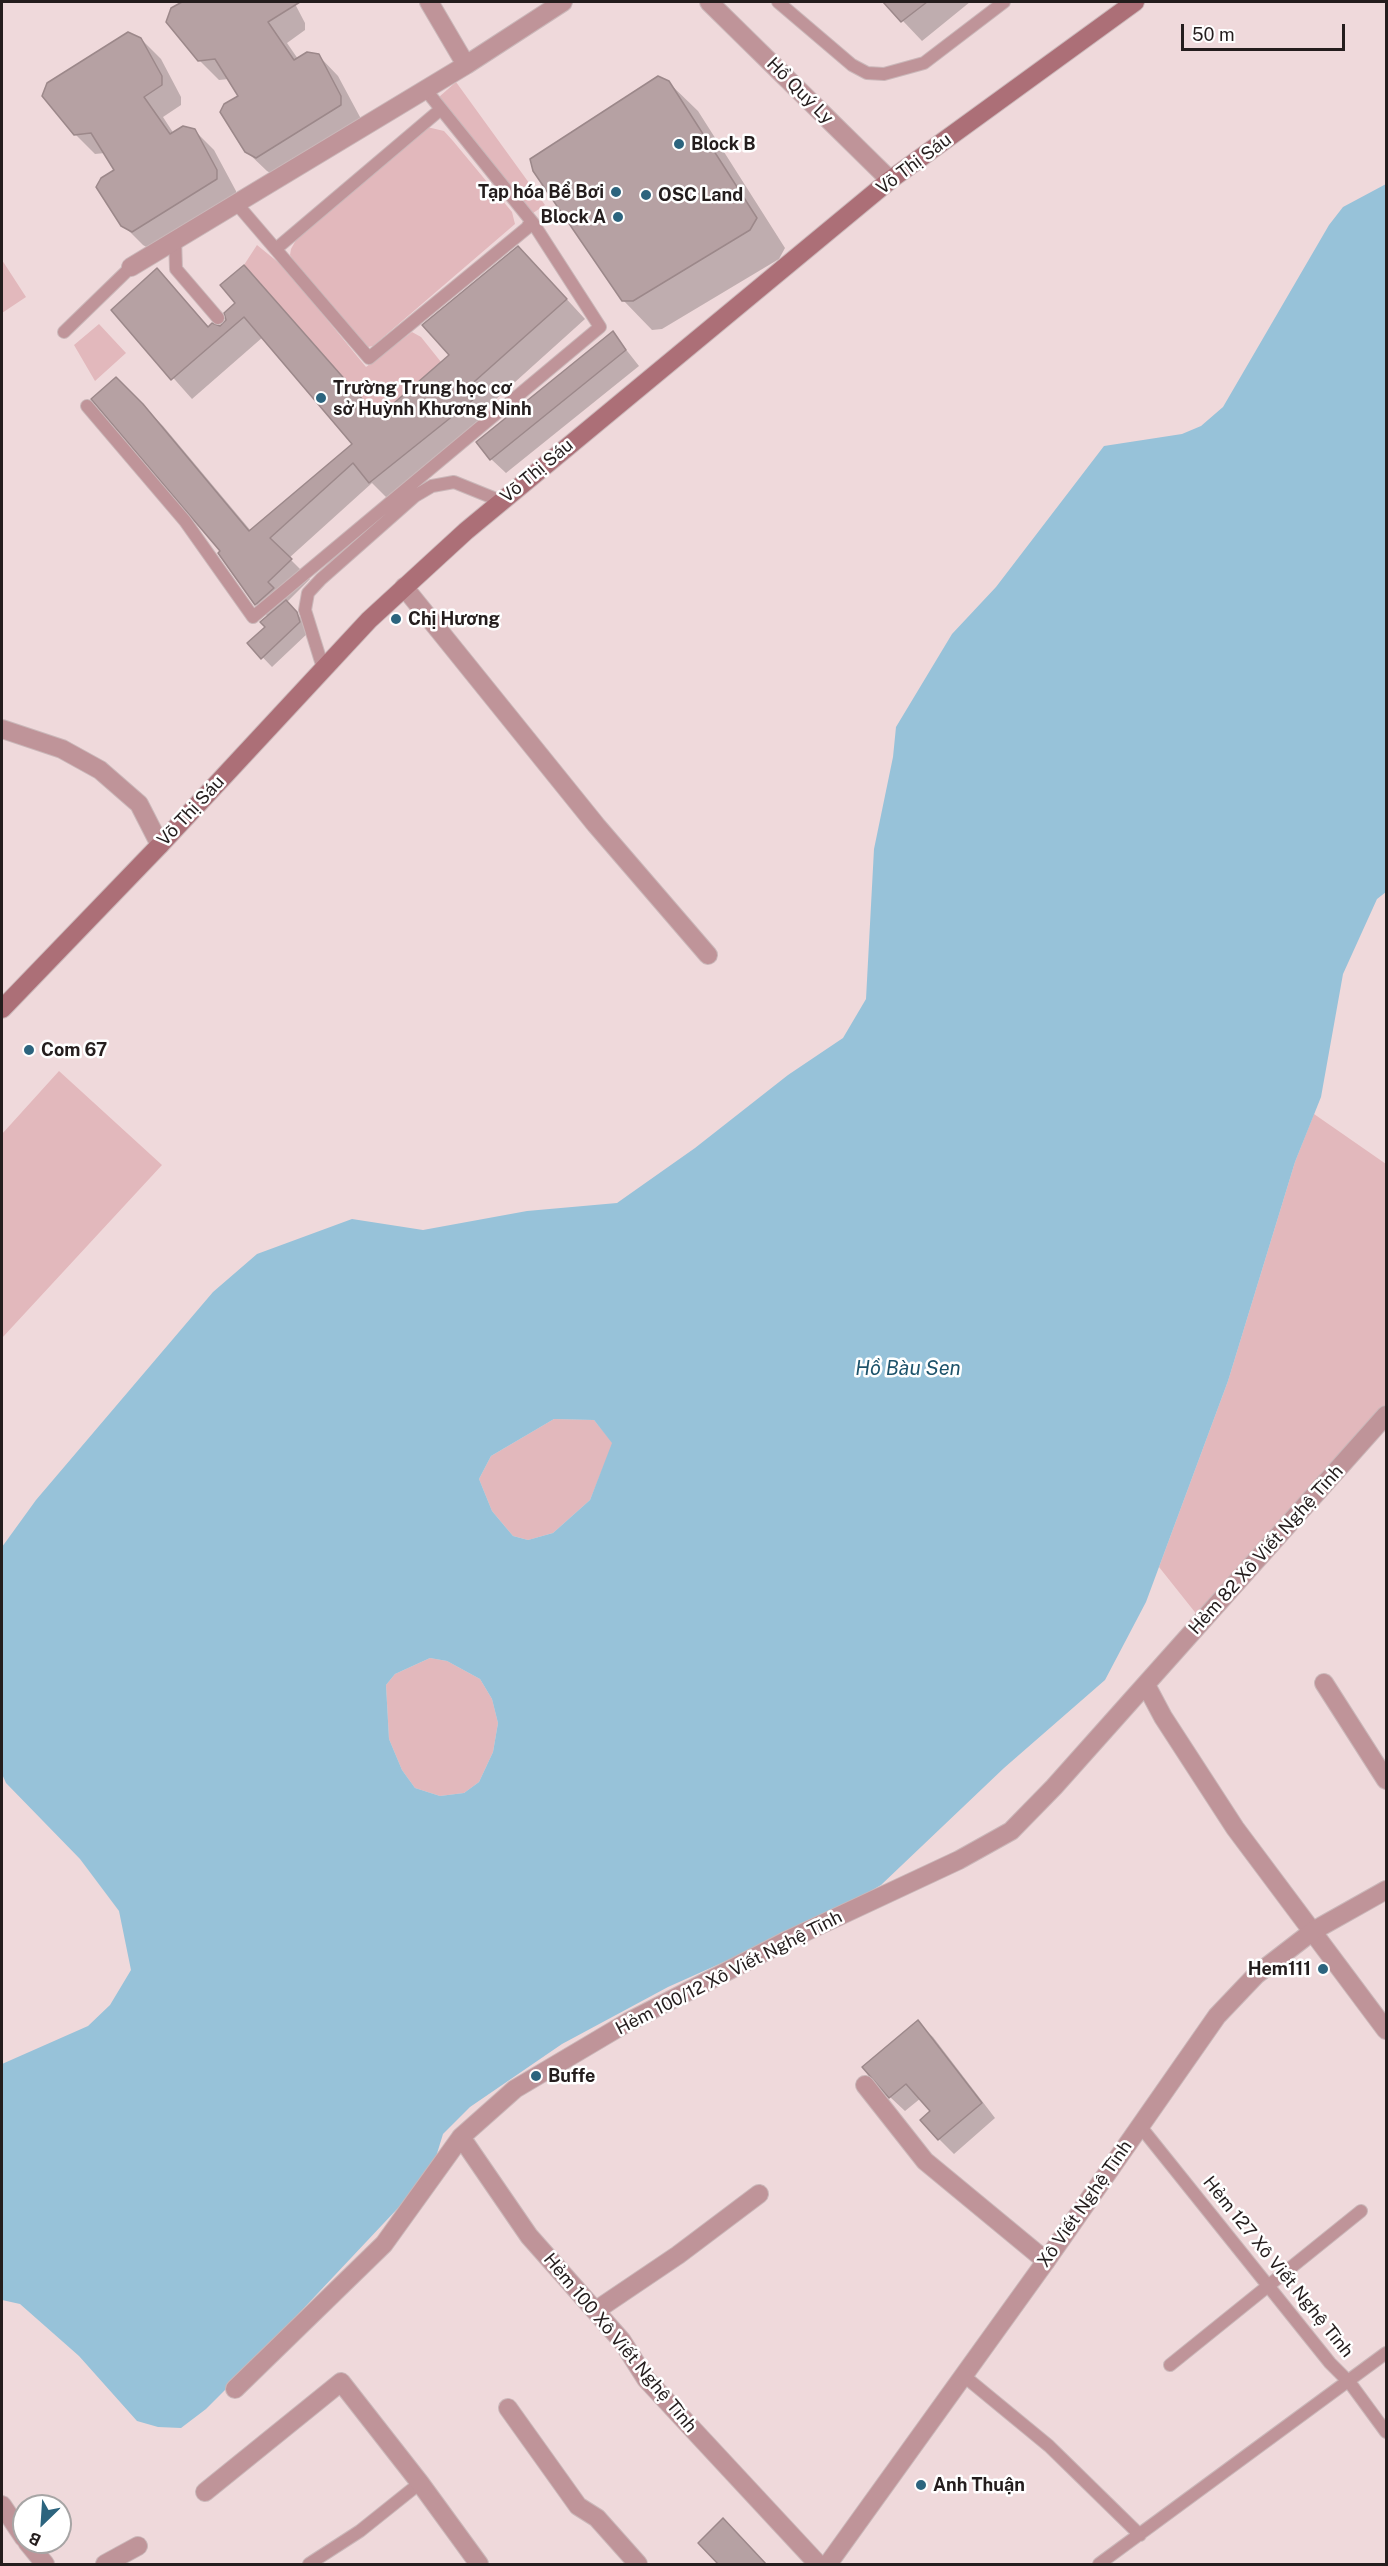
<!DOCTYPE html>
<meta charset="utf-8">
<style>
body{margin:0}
#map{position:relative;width:1388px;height:2566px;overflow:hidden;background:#efd9db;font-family:"Public Sans",sans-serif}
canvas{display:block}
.frame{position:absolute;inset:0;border:3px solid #241d1d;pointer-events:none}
.north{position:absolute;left:12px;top:2494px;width:60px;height:60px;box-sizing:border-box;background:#fff;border:2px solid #a7a5a5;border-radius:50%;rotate:205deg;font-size:16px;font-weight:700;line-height:24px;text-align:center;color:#241d1d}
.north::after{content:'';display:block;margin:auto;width:21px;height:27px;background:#2c647e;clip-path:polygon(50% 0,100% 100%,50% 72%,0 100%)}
.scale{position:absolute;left:1181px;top:24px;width:164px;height:27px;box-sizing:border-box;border:3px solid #241d1d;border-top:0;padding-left:8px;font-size:18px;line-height:21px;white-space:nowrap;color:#241d1d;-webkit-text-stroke:4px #fff;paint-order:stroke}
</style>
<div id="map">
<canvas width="1388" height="2566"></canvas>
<div class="frame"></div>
<div class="north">B</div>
<div class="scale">50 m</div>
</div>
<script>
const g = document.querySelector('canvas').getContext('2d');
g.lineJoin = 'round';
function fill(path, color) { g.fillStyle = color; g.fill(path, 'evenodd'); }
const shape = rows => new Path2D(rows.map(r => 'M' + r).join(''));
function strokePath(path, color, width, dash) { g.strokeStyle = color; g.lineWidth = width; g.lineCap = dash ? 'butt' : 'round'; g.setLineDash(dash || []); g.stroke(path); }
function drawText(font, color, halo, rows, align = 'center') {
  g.font = font + ' "Public Sans",sans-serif'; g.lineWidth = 5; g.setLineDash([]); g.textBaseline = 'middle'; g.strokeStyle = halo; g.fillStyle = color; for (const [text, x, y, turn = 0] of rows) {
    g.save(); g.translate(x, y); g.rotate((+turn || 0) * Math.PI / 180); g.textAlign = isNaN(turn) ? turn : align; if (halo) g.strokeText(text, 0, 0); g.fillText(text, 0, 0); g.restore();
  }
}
fill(shape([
 [456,82,545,205,530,215,439,97],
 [427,127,444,131,453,141,512,212,515,224,373,346,368,347,295,263,290,255,291,249,296,240],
 [257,245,284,267,366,367,412,332,421,337,441,362,378,417,244,265],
 [2,260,26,297,2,313],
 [99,324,126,353,95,381,74,345],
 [59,1071,162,1165,2,1338,2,1134],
 [1314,1114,1386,1164,1386,1405,1198,1616,1159,1567,1228,1381,1295,1162],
 [554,1419,594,1420,613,1443,590,1500,553,1533,528,1540,513,1536,492,1511,479,1479,491,1456],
 [430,1658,447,1661,480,1679,492,1699,498,1723,493,1752,479,1782,464,1793,440,1796,415,1788,402,1770,389,1739,386,1685,395,1674]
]), '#e2b8bc');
fill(shape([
 [1386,184,1386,892,1377,899,1343,974,1321,1097,1295,1162,1228,1381,1146,1602,1105,1680,1004,1768,881,1885,831,1914,668,1987,562,2044,470,2107,443,2134,431,2173,255,2360,206,2409,181,2428,158,2427,137,2421,79,2356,20,2304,2,2300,2,2064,88,2026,110,2005,131,1970,119,1911,80,1859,6,1783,2,1774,2,1547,36,1500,213,1292,257,1254,352,1219,423,1230,527,1211,617,1203,695,1148,788,1075,843,1038,866,999,874,849,893,757,896,727,952,634,996,587,1104,446,1182,434,1201,426,1223,407,1329,225,1343,207],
 [554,1419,594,1420,612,1443,590,1500,553,1533,528,1540,513,1536,492,1511,479,1479,491,1456],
 [430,1658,447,1661,480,1679,492,1699,498,1723,493,1752,479,1782,464,1793,440,1796,415,1788,402,1770,389,1739,386,1685,395,1674]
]), '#97c2d9');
fill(shape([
 [185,2,294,2,305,23,305,30,287,43,298,59,318,55,338,76,360,117,360,125,277,177,267,171,246,151,240,96,229,79,219,80,199,60,172,9],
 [885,2,970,2,922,41],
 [141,39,161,59,181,97,181,105,163,117,174,134,194,130,214,150,236,191,236,199,153,251,143,245,123,225,116,171,105,153,95,154,75,134],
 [668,82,698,111,785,248,779,259,662,329,652,330,623,300],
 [244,267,379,418,451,355,538,268,585,319,484,410,493,420,390,501,372,483,289,558,310,579,287,602,306,624,309,632,272,667,249,643,267,627,268,617,256,604,116,379,163,426,251,531,355,444,263,337,192,399,113,310,157,270,210,328,220,328,237,304],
 [613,333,639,366,506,473,491,459],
 [918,2023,933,2037,995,2118,954,2154,939,2139,932,2111,921,2098,905,2111,890,2097]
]), '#0003');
const building = shape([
 [182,2,300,2,268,22,294,60,307,52,319,54,341,96,341,105,256,158,245,152,220,112,224,104,238,96,215,59,198,61,166,22,171,8,182,2],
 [883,2,927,2,901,22,883,2],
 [128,32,141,38,162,76,162,85,144,97,170,134,183,126,195,129,217,170,217,179,132,232,121,226,96,187,101,178,114,170,91,133,74,135,42,96,47,83,128,32],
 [658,76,669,81,757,218,750,230,633,301,622,301,533,171,530,159,658,76],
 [518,246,567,299,465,390,474,399,369,483,353,463,270,538,292,559,268,582,274,588,255,605,218,553,220,551,91,399,116,377,143,404,249,531,352,444,244,317,171,380,111,310,157,268,208,327,212,323,220,326,226,320,224,313,235,303,220,285,244,265,378,417,449,355,422,325,518,246],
 [613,331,626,350,490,460,476,442,613,331],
 [286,600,297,612,300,622,261,659,247,643,265,627,260,622,286,600],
 [918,2020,982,2103,938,2140,920,2120,930,2111,906,2084,889,2098,862,2067,918,2020],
 [723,2518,767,2565,719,2565,698,2543,723,2518]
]);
fill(building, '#b6a1a3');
strokePath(building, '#9c888a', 1.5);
const service = shape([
 [778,2,852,65,867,73,884,74,924,63,1004,2],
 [236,203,369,358,533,223,528,226],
 [175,238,176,269,218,318],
 [277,248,441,109],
 [64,332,131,267],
 [87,406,185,521,253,617,600,327,533,223,425,89],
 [323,668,305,610,308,593,321,579,415,496,432,486,454,482,501,501],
 [1140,2126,1330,2363,1350,2383,1386,2432],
 [1170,2365,1361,2211],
 [964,2376,1049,2446,1140,2535],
 [309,2564,360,2531,420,2483],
 [1099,2564,1386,2353]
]);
const minor = shape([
 [429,2,466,65],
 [709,2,890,180],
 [131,267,466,65,563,2],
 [404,587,596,825,708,955],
 [2,729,62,749,100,770,139,804,160,845],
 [1324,1683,1386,1780],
 [1146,1685,1163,1717,1235,1828,1386,2030],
 [865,2085,925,2161,1046,2261],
 [461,2137,529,2236,622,2341,646,2379,818,2564],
 [595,2311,678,2255,759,2194],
 [235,2389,384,2244,461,2137,515,2089,628,2022,788,1940,959,1860,1011,1831,1054,1787,1386,1415],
 [508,2408,578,2506,597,2518,638,2564],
 [205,2492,341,2382,420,2483,479,2564],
 [2,2505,24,2538],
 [27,2542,45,2564],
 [105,2564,138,2546]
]);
const tertiary = shape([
 [828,2564,1046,2261,1217,2016,1256,1975,1313,1931,1386,1890]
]);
const secondary = shape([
 [2,1009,160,845,369,620,466,531,890,180,1135,2]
]);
strokePath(service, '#cab7b9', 14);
strokePath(minor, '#cab7b9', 20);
strokePath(tertiary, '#cab7b9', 20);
strokePath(secondary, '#cab7b9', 20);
strokePath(service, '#bf9499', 12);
strokePath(minor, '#bf9499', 18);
strokePath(tertiary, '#bf9499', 18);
strokePath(secondary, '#ac6f77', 18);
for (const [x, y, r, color] of [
 [679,144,6,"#2c647e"],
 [616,192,6,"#2c647e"],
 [646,195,6,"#2c647e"],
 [618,217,6,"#2c647e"],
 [321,398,6,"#2c647e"],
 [396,619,6,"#2c647e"],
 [29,1050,6,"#2c647e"],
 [1323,1969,6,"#2c647e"],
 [536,2076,6,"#2c647e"],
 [921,2485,6,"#2c647e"]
]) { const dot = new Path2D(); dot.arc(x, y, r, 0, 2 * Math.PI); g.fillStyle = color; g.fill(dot); strokePath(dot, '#fff', 2); }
drawText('18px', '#241d1d', '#fff', [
 ["Hồ Quý Ly",800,91,45],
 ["Võ Thị Sáu",914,164,-37],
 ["Võ Thị Sáu",537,471,-40],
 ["Võ Thị Sáu",191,811,-47],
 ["Hẻm 82 Xô Viết Nghệ Tĩnh",1266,1550,-48],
 ["Hẻm 100/12 Xô Viết Nghệ Tĩnh",729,1973,-27],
 ["Xô Viết Nghệ Tĩnh",1085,2204,-55],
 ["Hẻm 127 Xô Viết Nghệ Tĩnh",1278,2267,51],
 ["Hẻm 100 Xô Viết Nghệ Tĩnh",620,2343,50]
]);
drawText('bold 18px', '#241d1d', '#fff', [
 ["Block B",691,144],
 ["Tạp hóa Bể Bơi",604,192,"right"],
 ["OSC Land",658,195],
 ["Block A",606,217,"right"],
 ["Trường Trung học cơ",333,388],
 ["sở Huỳnh Khương Ninh",333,409],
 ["Chị Hương",408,619],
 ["Com 67",41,1050],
 ["Hem111",1311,1969,"right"],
 ["Buffe",548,2076],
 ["Anh Thuận",933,2485]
], 'left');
drawText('italic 20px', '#1d536b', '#fff', [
 ["Hồ Bàu Sen",908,1369]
]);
</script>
